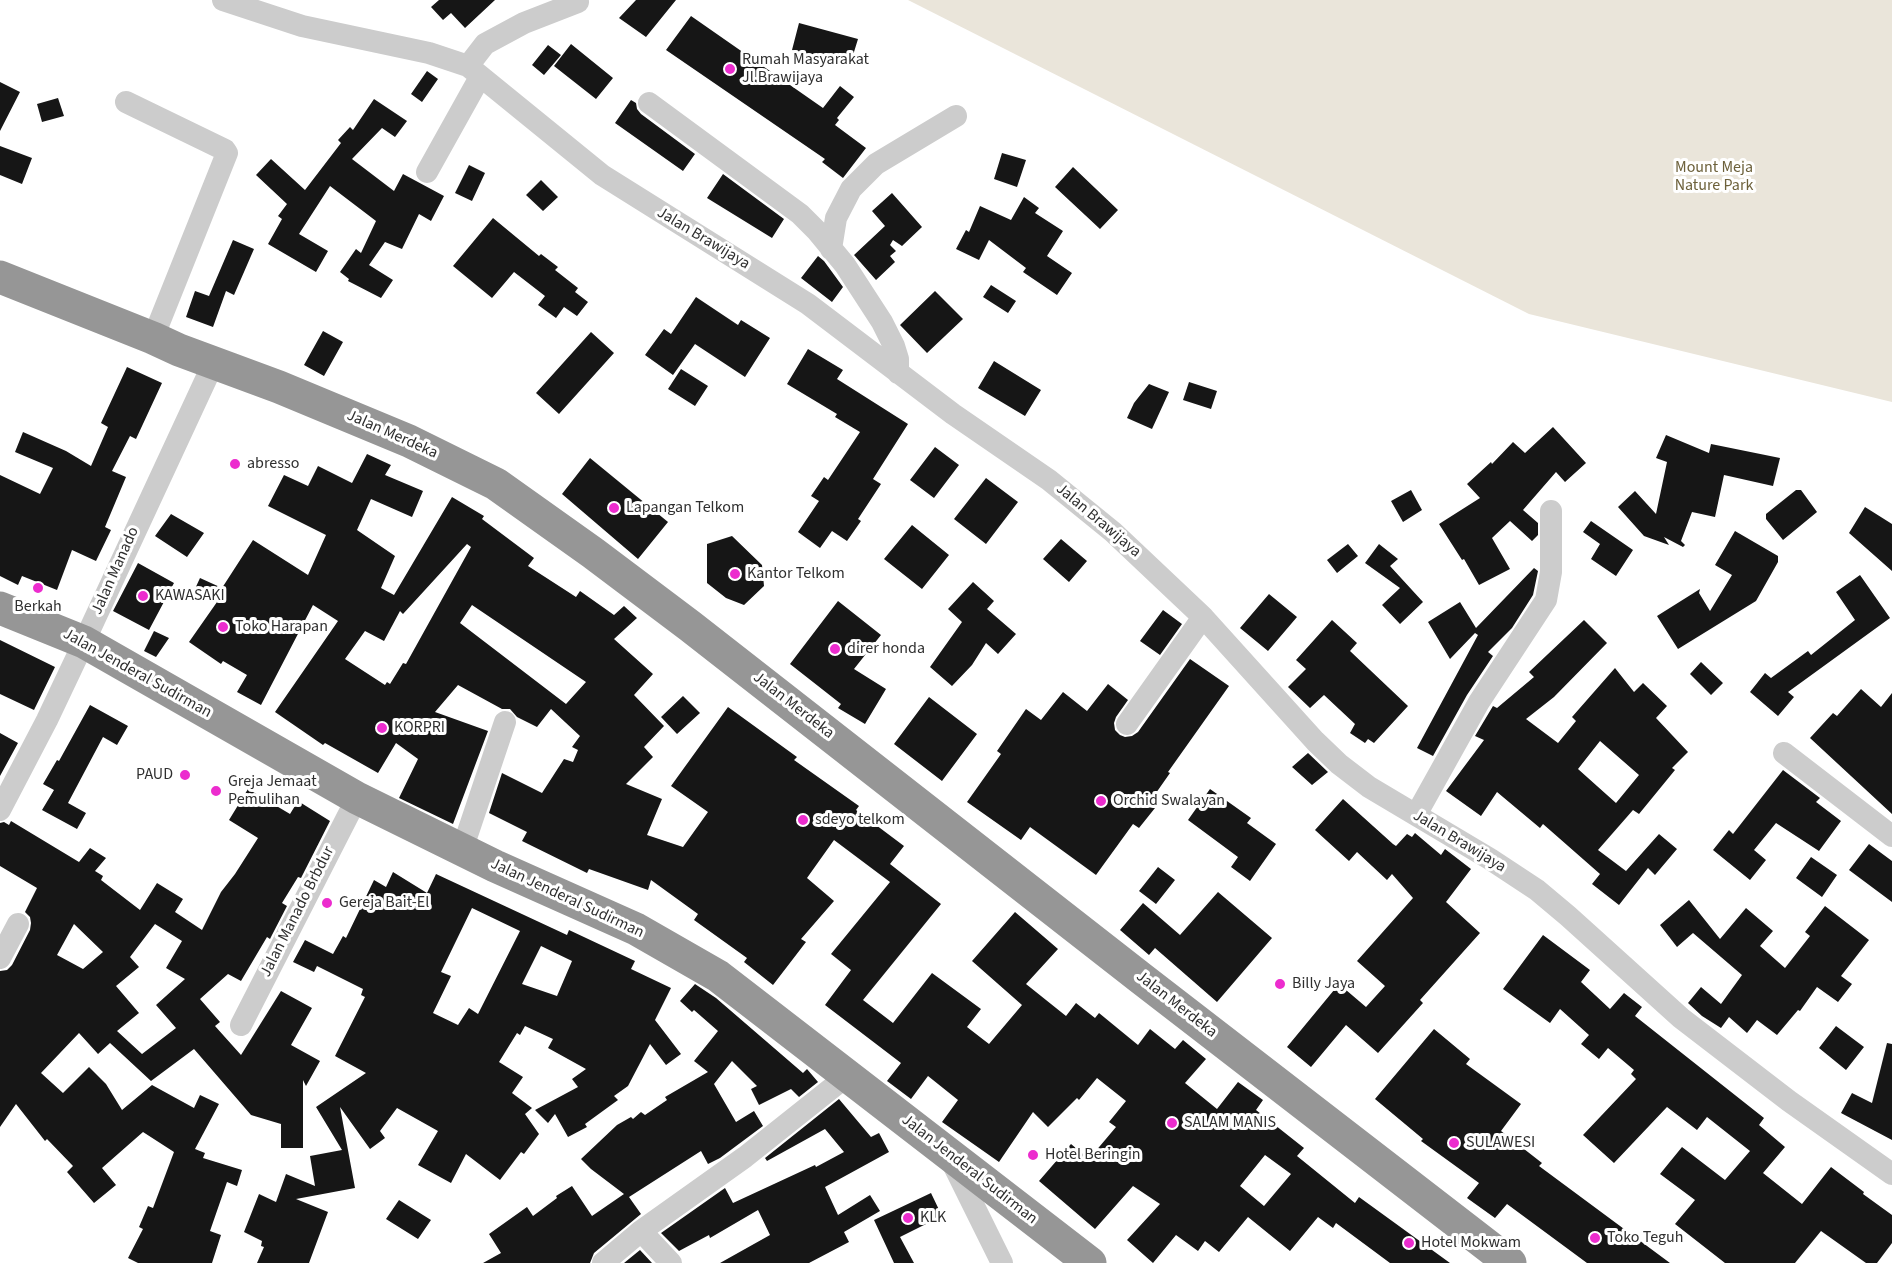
<!DOCTYPE html>
<style>
body{margin:0}
canvas{display:block;background:#fff}
</style>
<canvas width="1892" height="1263"></canvas>
<script>
const g = document.querySelector('canvas').getContext('2d');
g.lineJoin = 'round';
function fill(path, color) { g.fillStyle = color; g.fill(path, 'evenodd'); }
const shape = rows => new Path2D(rows.map(r => 'M' + r).join(''));
function strokePath(path, color, width, dash) { g.strokeStyle = color; g.lineWidth = width; g.lineCap = dash ? 'butt' : 'round'; g.setLineDash(dash || []); g.stroke(path); }
function drawText(font, color, halo, rows, align = 'center') {
  g.font = font + ' "Source Sans 3",sans-serif'; g.lineWidth = 6; g.setLineDash([]); g.textBaseline = 'middle'; g.strokeStyle = halo; g.fillStyle = color; for (const [text, x, y, turn = 0] of rows) {
    g.save(); g.translate(x, y); g.rotate((+turn || 0) * Math.PI / 180); g.textAlign = isNaN(turn) ? turn : align; if (halo) g.strokeText(text, 0, 0); g.fillText(text, 0, 0); g.restore();
  }
}
fill(shape([
 [908,0,1892,0,1892,402,1529,314]
]), '#eae5da');
fill(shape([
 [439,0,495,0,465,28,451,13,443,20,431,7],
 [636,0,676,0,646,37,619,18],
 [691,16,823,108,840,86,854,97,837,118,839,120,835,125,866,148,843,178,822,162,825,159,666,50],
 [799,23,858,39,850,65,792,50],
 [571,44,613,78,596,99,554,66],
 [548,45,561,55,544,75,532,65],
 [427,71,438,79,422,102,411,94],
 [0,82,20,92,0,131],
 [58,98,64,116,42,122,37,104],
 [374,99,407,121,395,137,382,128,352,159,394,191,403,174,444,196,431,221,419,214,402,249,385,242,369,265,393,280,381,298,348,281,349,279,340,272,356,249,361,253,376,221,330,186,299,234,328,251,316,272,268,244,282,219,278,216,287,204,256,175,271,159,305,190,341,143,338,140,350,127,353,130],
 [631,100,636,103,637,109,641,114,695,154,683,171,615,123],
 [0,146,32,158,22,184,0,175],
 [1002,153,1026,160,1017,187,994,179],
 [469,165,485,173,472,201,455,193],
 [1073,167,1118,210,1100,229,1055,187],
 [723,174,784,219,772,238,707,198],
 [541,180,558,197,543,211,526,195],
 [892,193,922,227,902,246,893,240,890,245,896,251,890,256,895,262,876,280,854,255,885,226,872,211],
 [1024,197,1039,208,1035,213,1063,231,1047,256,1072,273,1057,295,1023,272,1026,268,989,240,979,260,956,249,966,230,969,232,980,206,1011,220],
 [493,218,539,256,541,254,558,267,555,270,578,288,575,292,588,302,577,316,564,307,556,318,538,305,545,296,514,272,492,298,453,266],
 [233,240,254,249,234,295,226,291,213,327,186,317,195,291,209,296],
 [818,256,824,261,843,287,832,302,801,278],
 [991,285,1016,301,1008,313,983,297],
 [935,291,963,319,927,353,900,325],
 [696,297,738,325,741,320,770,338,745,377,695,344,673,375,645,355,664,329,671,334],
 [323,331,343,342,324,376,304,365],
 [591,332,614,353,559,414,536,393],
 [808,349,843,370,837,379,908,424,873,479,881,484,858,519,861,521,847,541,832,531,820,548,798,532,819,501,811,496,824,477,828,480,860,432,835,417,837,414,787,384],
 [994,361,1041,390,1025,416,978,388],
 [127,367,162,383,136,439,130,436,112,471,126,477,105,527,111,530,96,561,72,550,57,590,22,576,18,585,0,576,0,475,40,494,53,468,15,452,23,432,66,451,91,466,108,427,101,423],
 [681,369,708,386,695,406,668,389],
 [1189,382,1217,391,1211,409,1183,400],
 [1149,384,1169,392,1152,429,1127,418,1134,403],
 [1553,427,1586,463,1565,482,1556,472,1523,510,1538,523,1538,535,1532,541,1510,521,1492,538,1510,569,1479,585,1464,559,1462,560,1439,524,1480,498,1467,484,1491,462,1492,464,1513,442,1525,453],
 [1666,435,1709,453,1711,444,1780,458,1773,486,1724,475,1715,517,1692,512,1681,541,1685,545,1683,547,1664,537,1669,545,1644,536,1618,507,1635,491,1656,514,1667,462,1656,458],
 [935,447,959,465,934,498,910,480],
 [367,454,391,465,385,475,423,491,412,517,371,499,357,530,395,556,381,588,394,595,452,497,484,516,482,519,534,558,528,566,576,597,580,591,614,615,624,606,637,618,614,639,653,674,634,695,664,726,644,747,653,757,626,784,662,799,647,835,683,847,708,812,671,786,728,707,797,757,794,760,859,806,856,810,904,846,890,864,941,904,863,1000,893,1023,932,973,981,1009,967,1027,989,1044,1022,1005,972,961,1015,912,1058,949,1026,984,1066,1016,1076,1003,1095,1018,1099,1013,1138,1045,1150,1029,1175,1049,1183,1040,1206,1059,1185,1083,1217,1109,1238,1082,1263,1100,1256,1110,1304,1148,1297,1156,1355,1203,1359,1197,1450,1263,1390,1263,1336,1223,1333,1228,1318,1217,1290,1251,1248,1217,1219,1252,1205,1241,1198,1251,1176,1235,1153,1263,1127,1240,1160,1204,1133,1186,1095,1229,1039,1181,1071,1144,1089,1159,1116,1127,1109,1122,1126,1101,1097,1078,1079,1100,1077,1098,1048,1127,1033,1112,999,1162,942,1122,958,1100,928,1076,911,1099,887,1081,901,1063,825,1005,851,970,831,954,890,882,834,840,807,878,834,901,801,939,806,942,773,985,744,962,747,958,694,920,698,914,651,880,648,890,589,869,587,873,522,841,527,832,489,813,502,773,542,793,564,759,573,762,578,750,572,747,580,736,551,709,537,727,517,717,510,709,502,709,458,685,435,712,488,731,453,824,399,798,418,759,396,743,378,773,325,743,323,745,275,712,338,621,313,605,261,705,237,692,247,675,223,661,221,664,189,642,217,602,194,591,200,578,222,588,253,540,308,575,326,535,268,506,284,475,308,486,318,466,352,483],
 [467,544,471,547,406,664,403,663,390,684,387,682,385,685,345,659,365,631,384,641,400,611,403,614],
 [472,605,586,682,566,704,460,623],
 [1265,1155,1291,1174,1264,1206,1240,1186],
 [590,458,668,522,638,559,562,494],
 [986,478,1018,502,986,544,954,519],
 [1411,490,1422,510,1403,522,1391,501],
 [1796,490,1801,490,1817,512,1783,540,1766,519,1766,514],
 [1865,507,1892,524,1892,571,1849,533],
 [171,514,204,533,187,557,155,536],
 [1591,521,1633,550,1616,576,1591,559,1600,544,1583,532],
 [912,525,949,555,922,589,884,559],
 [1735,531,1778,556,1778,562,1756,601,1678,649,1657,616,1700,589,1699,593,1710,611,1732,575,1715,565],
 [732,536,762,565,764,586,744,605,726,598,707,583,707,544],
 [1061,539,1087,561,1069,582,1043,559],
 [1348,544,1358,556,1337,573,1327,560],
 [1379,544,1398,559,1390,566,1423,602,1400,624,1382,605,1400,588,1365,563],
 [138,563,174,583,149,630,113,611],
 [1534,568,1538,571,1533,595,1512,628,1488,652,1493,656,1467,695,1433,756,1417,748,1478,635,1475,633,1450,659,1428,622,1460,602,1476,628],
 [1860,575,1890,618,1788,692,1794,697,1778,716,1750,692,1765,673,1771,678,1808,651,1811,655,1855,620,1836,592],
 [973,582,994,601,987,609,1016,634,998,654,986,643,972,665,952,686,930,667,962,622,948,609],
 [1269,594,1297,617,1268,651,1240,628],
 [838,601,881,635,854,669,886,689,865,724,838,708,841,704,790,664],
 [1163,610,1182,624,1160,655,1140,641],
 [1332,620,1357,643,1350,651,1408,706,1374,743,1368,739,1365,743,1350,733,1355,724,1324,695,1310,708,1288,687,1306,669,1296,660],
 [1584,620,1607,643,1554,697,1526,719,1558,743,1576,721,1572,717,1615,668,1634,692,1643,683,1667,706,1656,718,1688,752,1672,768,1675,770,1639,814,1633,810,1598,850,1626,871,1659,834,1677,849,1655,875,1648,868,1619,905,1592,884,1600,874,1543,824,1540,828,1497,792,1481,816,1446,791,1484,740,1475,736,1493,706,1497,708,1534,677,1529,672],
 [1600,741,1639,775,1616,803,1578,769],
 [154,631,169,638,156,657,144,651],
 [0,640,55,667,34,710,0,694],
 [1190,659,1229,686,1168,772,1170,773,1149,803,1155,808,1139,828,1133,824,1096,875,1030,827,1021,840,967,802,1001,754,997,751,1026,709,1041,720,1063,692,1087,711,1108,684,1128,700,1116,717,1114,723,1115,730,1120,735,1125,737,1132,736,1138,732],
 [1701,662,1723,683,1711,695,1690,674],
 [1861,689,1881,707,1892,693,1892,814,1810,738,1833,713,1837,716],
 [683,696,700,713,677,734,661,717],
 [929,697,977,734,942,781,894,744],
 [90,705,128,726,117,745,103,737,68,803,86,813,77,829,42,810,54,790,43,784,57,760,59,761],
 [0,733,18,743,0,776],
 [1308,753,1328,772,1312,785,1292,767],
 [1783,770,1820,798,1816,802,1841,821,1819,851,1776,823,1754,850,1766,860,1750,880,1713,850,1729,830,1733,834],
 [248,789,290,814,298,801,330,821,301,878,298,877,282,903,287,906,272,935,270,939,267,937,241,981,228,974,200,999,220,1022,215,1026,241,1055,281,991,312,1008,291,1045,320,1061,306,1086,303,1080,303,1148,281,1148,281,1124,251,1115,194,1049,151,1081,110,1043,98,1054,79,1033,41,1073,63,1093,89,1067,106,1084,122,1110,152,1085,194,1108,200,1095,219,1104,195,1149,205,1153,203,1158,242,1170,237,1186,227,1182,210,1231,221,1235,212,1263,138,1263,128,1258,143,1229,139,1227,148,1206,153,1208,174,1152,143,1132,102,1168,116,1185,94,1203,67,1172,73,1166,47,1139,45,1141,16,1104,0,1127,0,971,7,970,12,965,30,930,31,923,30,917,25,912,37,888,0,866,0,823,4,822,9,825,11,821,79,862,90,848,106,858,95,871,103,876,101,880,140,910,157,883,183,899,175,912,202,930,221,892,235,874,258,838,229,820],
 [74,924,103,952,83,969,57,955],
 [155,924,182,941,166,968,185,979,156,1005,176,1028,142,1054,117,1031,139,1013,116,986,139,967,130,957],
 [1210,789,1251,818,1247,823,1276,844,1250,881,1231,867,1238,857,1188,820],
 [1343,799,1393,844,1396,846,1407,834,1412,837,1415,833,1441,855,1445,849,1471,869,1446,902,1480,933,1420,1000,1423,1003,1378,1053,1346,1025,1311,1067,1287,1047,1339,984,1366,1007,1385,986,1357,961,1413,898,1392,874,1387,880,1357,852,1349,861,1315,830],
 [1869,844,1892,861,1892,902,1849,870],
 [1811,857,1837,875,1822,897,1796,878],
 [1158,867,1175,880,1156,904,1139,891],
 [393,872,427,893,436,874,567,935,569,930,635,961,631,969,671,988,655,1020,681,1054,666,1065,650,1044,628,1086,614,1096,618,1100,585,1124,587,1127,568,1137,555,1114,548,1123,535,1110,578,1087,572,1079,586,1069,548,1048,553,1039,525,1026,520,1035,517,1033,499,1062,523,1077,512,1093,532,1108,525,1114,539,1134,524,1154,521,1152,500,1180,466,1154,451,1183,418,1165,438,1131,397,1108,380,1131,385,1138,370,1149,340,1107,355,1188,296,1199,328,1212,309,1263,257,1263,264,1247,261,1246,262,1241,244,1232,259,1194,276,1202,286,1174,315,1186,310,1156,342,1150,316,1107,366,1073,335,1056,365,997,361,995,363,989,317,966,314,972,293,962,305,940,333,954,343,936,346,938,374,880,386,887],
 [472,908,520,931,478,1014,469,1008,458,1025,433,1013,451,976,441,972],
 [541,946,572,961,557,996,522,984],
 [1218,892,1272,938,1217,1002,1155,948,1149,955,1120,930,1143,903,1180,935],
 [1689,900,1720,939,1746,908,1773,931,1760,946,1785,968,1810,936,1805,932,1825,906,1869,940,1841,976,1852,984,1838,1002,1817,987,1800,1011,1798,1010,1777,1035,1757,1020,1747,1033,1729,1017,1721,1028,1702,1016,1688,1003,1701,987,1721,1004,1742,975,1693,933,1677,947,1660,925],
 [1543,935,1590,970,1581,982,1610,1009,1624,993,1642,1007,1635,1016,1764,1118,1759,1125,1785,1147,1763,1173,1802,1204,1831,1167,1864,1192,1863,1194,1892,1215,1892,1243,1877,1263,1866,1263,1821,1231,1795,1263,1725,1263,1675,1224,1695,1200,1660,1174,1682,1147,1725,1180,1750,1151,1707,1117,1697,1130,1667,1107,1614,1163,1583,1135,1636,1079,1631,1074,1634,1070,1608,1048,1599,1059,1581,1044,1589,1035,1560,1009,1550,1023,1503,989],
 [695,984,716,998,803,1073,807,1069,818,1082,799,1097,791,1089,759,1105,751,1089,757,1086,732,1061,714,1084,736,1122,754,1111,763,1126,720,1158,708,1164,701,1151,629,1197,641,1214,594,1253,590,1263,483,1263,501,1253,489,1234,527,1207,533,1216,557,1198,556,1196,572,1186,592,1216,624,1194,591,1169,581,1159,617,1125,631,1117,633,1119,641,1112,645,1115,667,1100,665,1097,708,1072,694,1061,718,1031,694,1010,692,1012,680,1001],
 [1836,1026,1864,1047,1846,1070,1819,1048],
 [1434,1029,1470,1059,1466,1064,1521,1104,1501,1131,1542,1163,1539,1166,1670,1263,1587,1263,1507,1204,1495,1218,1467,1198,1479,1183,1421,1141,1423,1139,1375,1099],
 [1887,1043,1892,1044,1892,1140,1841,1113,1852,1093,1872,1103],
 [839,1099,871,1137,879,1133,889,1152,825,1187,838,1215,870,1195,880,1211,844,1232,849,1242,809,1263,720,1263,770,1235,758,1210,710,1238,709,1235,679,1251,661,1233,725,1188,733,1203,815,1165,816,1167,844,1152,825,1129,767,1161,765,1158],
 [931,1193,942,1216,900,1237,914,1263,894,1263,874,1220],
 [399,1200,431,1220,418,1239,386,1219],
 [640,1250,652,1263,624,1263]
]), '#161616');
strokePath(shape([
 [223,0,302,26,429,53,468,66,602,175,808,304,953,414,1049,480,1113,532,1203,617,1315,741,1339,764,1369,787,1490,859,1537,890,1568,916,1681,1018,1789,1101,1892,1174],
 [468,66,485,44,524,23,578,2],
 [126,102,225,150,227,153,153,338],
 [649,103,800,214,817,231,845,265,882,322,894,346,898,359,898,373],
 [427,172,480,77],
 [831,249,836,218,851,189,876,164,956,116],
 [1127,724,1203,617],
 [1784,753,1892,836],
 [0,810,47,720,84,642,214,362],
 [1416,815,1479,702,1546,600,1551,572,1551,511],
 [462,850,505,722],
 [0,958,18,924],
 [241,1025,357,798],
 [951,1160,1002,1263],
 [641,1231,671,1263],
 [603,1263,641,1231,745,1157,847,1076]
]), '#ccc', 22);
strokePath(shape([
 [0,277,153,338,179,350,279,387,409,441,496,484,593,553,690,626,1142,979,1510,1263],
 [0,608,84,642,357,798,495,866,636,929,718,976,1090,1263]
]), '#969696', 33);
for (const [x, y, r, color] of [
 [730,69,6,"#ec2cce"],
 [235,464,6,"#ec2cce"],
 [614,508,6,"#ec2cce"],
 [735,574,6,"#ec2cce"],
 [38,588,6,"#ec2cce"],
 [143,596,6,"#ec2cce"],
 [223,627,6,"#ec2cce"],
 [835,649,6,"#ec2cce"],
 [382,728,6,"#ec2cce"],
 [185,775,6,"#ec2cce"],
 [216,791,6,"#ec2cce"],
 [1101,801,6,"#ec2cce"],
 [803,820,6,"#ec2cce"],
 [327,903,6,"#ec2cce"],
 [1280,984,6,"#ec2cce"],
 [1172,1123,6,"#ec2cce"],
 [1454,1143,6,"#ec2cce"],
 [1033,1155,6,"#ec2cce"],
 [908,1218,6,"#ec2cce"],
 [1595,1238,6,"#ec2cce"],
 [1409,1243,6,"#ec2cce"]
]) { const dot = new Path2D(); dot.arc(x, y, r, 0, 2 * Math.PI); g.fillStyle = color; g.fill(dot); strokePath(dot, '#fff', 2); }
drawText('16px', '#2f2f2f', '#fff', [
 ["Rumah Masyarakat",742,60],
 ["Jl.Brawijaya",742,78],
 ["abresso",247,464],
 ["Lapangan Telkom",626,508],
 ["Kantor Telkom",747,574],
 ["KAWASAKI",155,596],
 ["Berkah",38,607,"center"],
 ["Toko Harapan",235,627],
 ["direr honda",847,649],
 ["KORPRI",394,728],
 ["PAUD",173,775,"right"],
 ["Greja Jemaat",228,782],
 ["Pemulihan",228,800],
 ["Orchid Swalayan",1113,801],
 ["sdeyo telkom",815,820],
 ["Gereja Bait-El",339,903],
 ["Billy Jaya",1292,984],
 ["SALAM MANIS",1184,1123],
 ["SULAWESI",1466,1143],
 ["Hotel Beringin",1045,1155],
 ["KLK",920,1218],
 ["Toko Teguh",1607,1238],
 ["Hotel Mokwam",1421,1243]
], 'left');
drawText('16px', '#6d613b', '#fff', [
 ["Mount Meja",1714,168],
 ["Nature Park",1714,186]
]);
drawText('16px', '#2f2f2f', '#fff', [
 ["Jalan Brawijaya",703,239,31],
 ["Jalan Merdeka",392,435,24],
 ["Jalan Brawijaya",1098,521,40],
 ["Jalan Manado",116,571,-66],
 ["Jalan Jenderal Sudirman",137,674,29],
 ["Jalan Merdeka",793,706,38],
 ["Jalan Brawijaya",1459,842,31],
 ["Jalan Jenderal Sudirman",567,899,25],
 ["Jalan Manado Brbdur",298,912,-63],
 ["Jalan Merdeka",1176,1005,38],
 ["Jalan Jenderal Sudirman",969,1170,38]
]);
</script>
